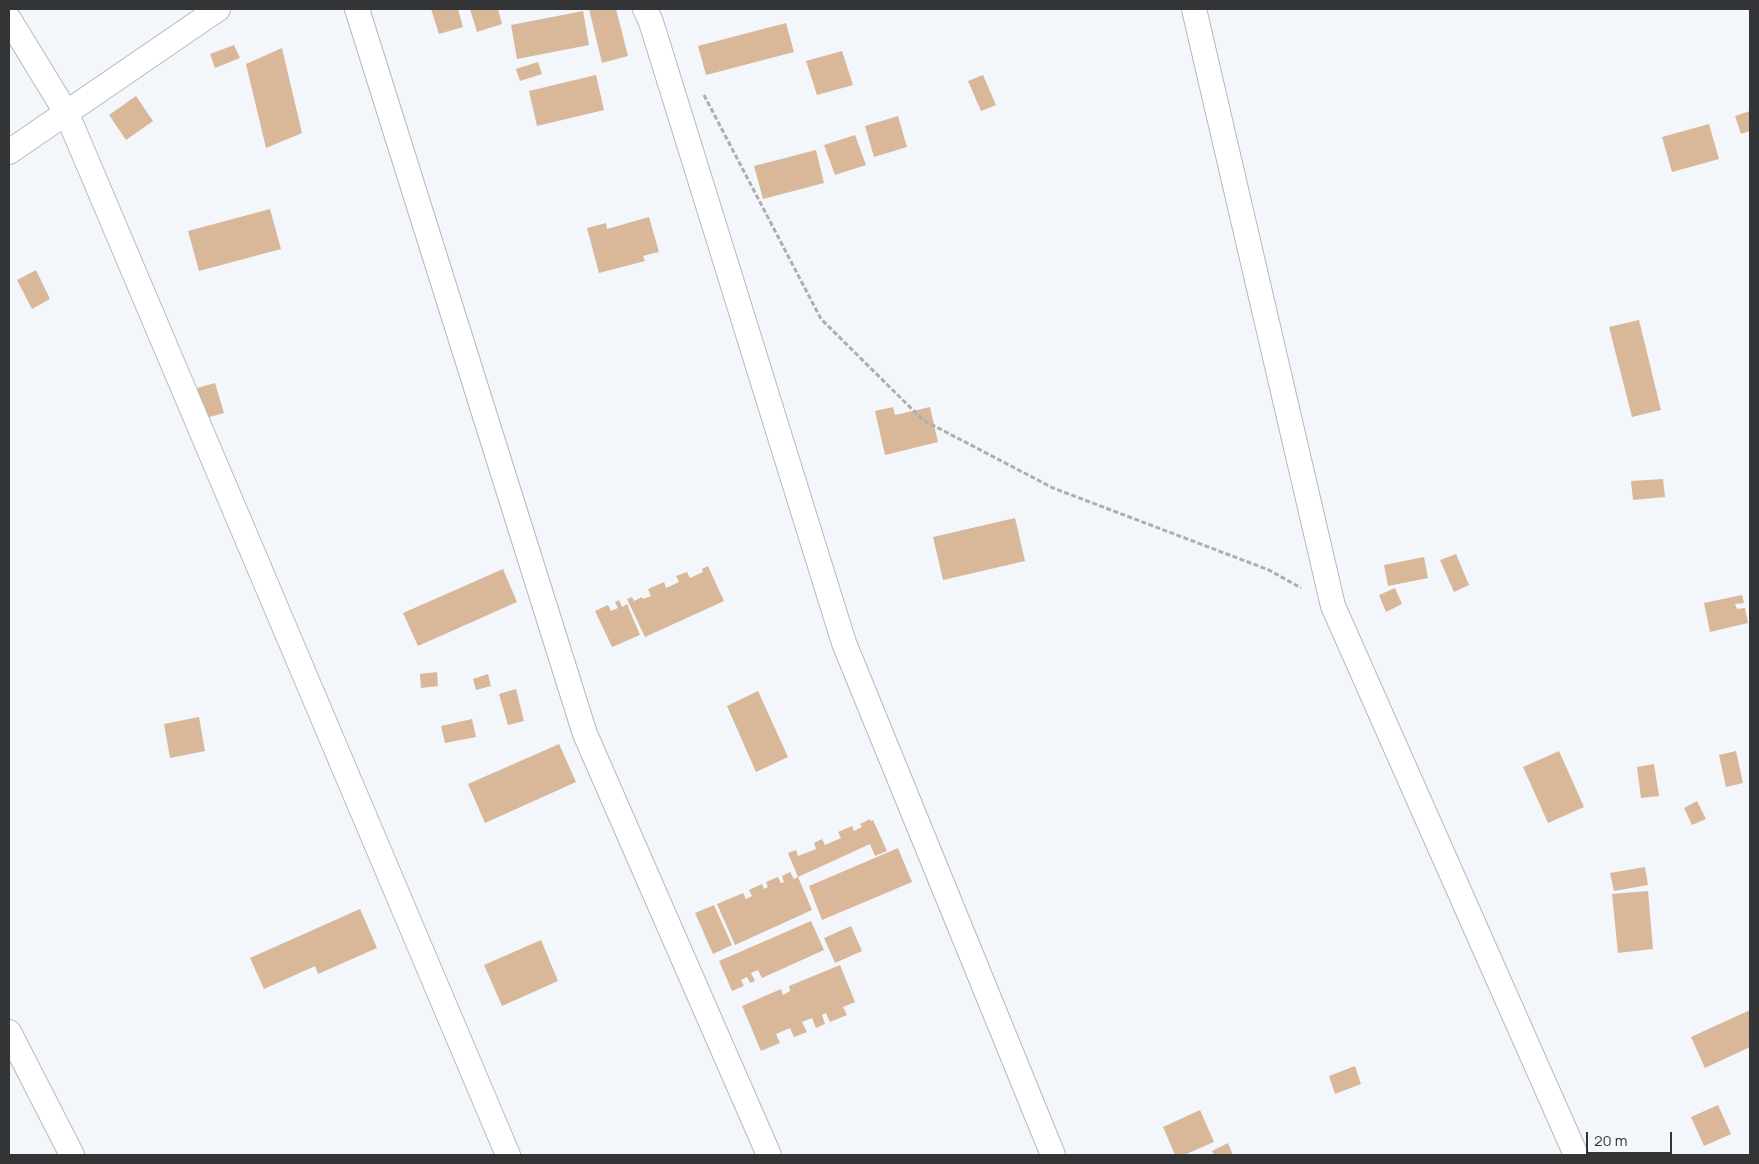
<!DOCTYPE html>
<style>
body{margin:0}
#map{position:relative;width:1759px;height:1164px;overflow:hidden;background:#f3f6fa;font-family:Manrope,sans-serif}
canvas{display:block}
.frame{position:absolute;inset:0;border:10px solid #333436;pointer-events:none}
.scale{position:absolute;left:1586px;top:1132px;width:86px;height:22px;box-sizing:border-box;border:2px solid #333436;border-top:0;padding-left:6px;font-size:15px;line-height:18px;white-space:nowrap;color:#333436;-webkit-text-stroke:4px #f3f6fa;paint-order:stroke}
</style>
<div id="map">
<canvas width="1759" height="1164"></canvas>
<div class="frame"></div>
<div class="scale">20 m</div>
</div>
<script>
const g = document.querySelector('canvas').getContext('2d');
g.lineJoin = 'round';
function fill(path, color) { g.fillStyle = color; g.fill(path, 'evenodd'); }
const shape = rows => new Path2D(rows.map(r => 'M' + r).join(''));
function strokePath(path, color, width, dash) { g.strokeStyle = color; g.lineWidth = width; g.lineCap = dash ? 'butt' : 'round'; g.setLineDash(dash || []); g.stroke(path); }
fill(shape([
 [431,9,458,9,463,27,439,34],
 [470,9,498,9,502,24,477,32],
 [589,9,616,9,628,56,602,63],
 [583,11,589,45,517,59,511,25],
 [786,23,794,52,706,75,698,46],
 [234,45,240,58,215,68,210,54],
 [282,48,302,133,266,148,246,64],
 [842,51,853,85,817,95,806,61],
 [538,62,542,74,520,81,516,69],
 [596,75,604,110,537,126,529,91],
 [983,75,996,105,981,111,968,81],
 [136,96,153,121,126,140,109,115],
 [1750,111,1750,131,1741,134,1735,116],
 [898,116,907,147,874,157,865,126],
 [1709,124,1719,159,1672,172,1662,137],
 [855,135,866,165,835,175,824,145],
 [816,150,824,183,763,199,754,166],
 [270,209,281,249,199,271,188,231],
 [649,217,659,252,643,256,645,261,599,273,587,228,606,223,607,229],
 [36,270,50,299,32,309,17,280],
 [1639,320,1661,410,1632,417,1609,327],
 [215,383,224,413,206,418,197,388],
 [893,407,895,415,930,407,938,442,885,455,875,411],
 [1663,479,1665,497,1633,500,1631,481],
 [1015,518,1025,561,943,580,933,537],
 [1456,554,1469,585,1454,592,1440,560],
 [1424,557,1428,578,1388,586,1384,565],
 [708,566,724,601,645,637,627,599,632,597,634,601,642,597,643,599,651,596,648,589,664,582,666,588,679,582,676,576,687,572,690,578,703,572,702,569],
 [503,569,517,602,418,646,403,613],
 [1395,588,1402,604,1386,612,1379,595],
 [1742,595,1744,603,1735,604,1737,609,1745,608,1748,623,1710,632,1704,603],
 [619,600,622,607,627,604,640,635,612,647,595,611,608,605,611,611,618,608,615,602],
 [437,672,438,686,421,688,420,674],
 [488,674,491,686,476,690,473,679],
 [516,689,524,721,508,725,499,694],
 [758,691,788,757,756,772,727,706],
 [199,717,205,751,170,758,164,724],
 [472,719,476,737,445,743,441,726],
 [559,744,576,782,485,823,468,784],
 [1559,751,1584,807,1548,823,1523,767],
 [1736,751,1743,783,1726,787,1719,755],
 [1654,764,1659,796,1641,798,1637,767],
 [1697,801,1706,819,1692,825,1684,808],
 [870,819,870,821,873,820,887,851,875,856,870,844,798,877,788,853,796,850,798,856,816,849,814,843,822,839,825,845,841,838,838,832,852,826,854,831,862,827,860,824],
 [898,848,912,882,822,920,809,886],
 [1645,867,1648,885,1614,891,1610,873],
 [790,872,794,879,798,877,812,910,735,945,717,904,743,893,746,899,752,896,749,890,762,884,764,889,768,887,766,882,778,877,781,883,784,882,782,876],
 [1648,891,1653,949,1618,953,1612,894],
 [714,905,732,945,713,954,695,913],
 [360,909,377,948,318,974,315,966,264,989,250,958],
 [811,921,824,950,762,978,758,970,751,973,755,981,750,983,747,977,741,980,744,986,732,991,719,961],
 [851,926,862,951,835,963,824,938],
 [541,940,558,981,502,1006,484,965],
 [840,965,855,1002,843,1007,847,1015,830,1022,826,1013,822,1015,825,1024,816,1028,812,1018,802,1022,807,1032,794,1037,790,1028,776,1034,780,1043,761,1051,742,1006,781,989,783,995,790,991,789,986],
 [1750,1010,1750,1047,1705,1068,1691,1037],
 [1355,1066,1361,1084,1335,1094,1329,1076],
 [1718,1105,1731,1134,1704,1146,1691,1117],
 [1200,1110,1214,1142,1184,1155,1175,1155,1163,1127],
 [1228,1143,1233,1155,1214,1155,1212,1151]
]), '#d9b89a');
const street = shape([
 [357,9,585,734,769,1155],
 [645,9,651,22,844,643,1053,1155],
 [1194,9,1333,606,1576,1155],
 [9,19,67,114,508,1155],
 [9,152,218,9],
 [9,1032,72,1155]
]);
strokePath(street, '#b7b9bd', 26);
strokePath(shape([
 [704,95,821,319,923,420,1053,488,1269,570,1301,588]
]), '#acaeb1', 3, [5, 2.5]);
strokePath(street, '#fff', 24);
</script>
